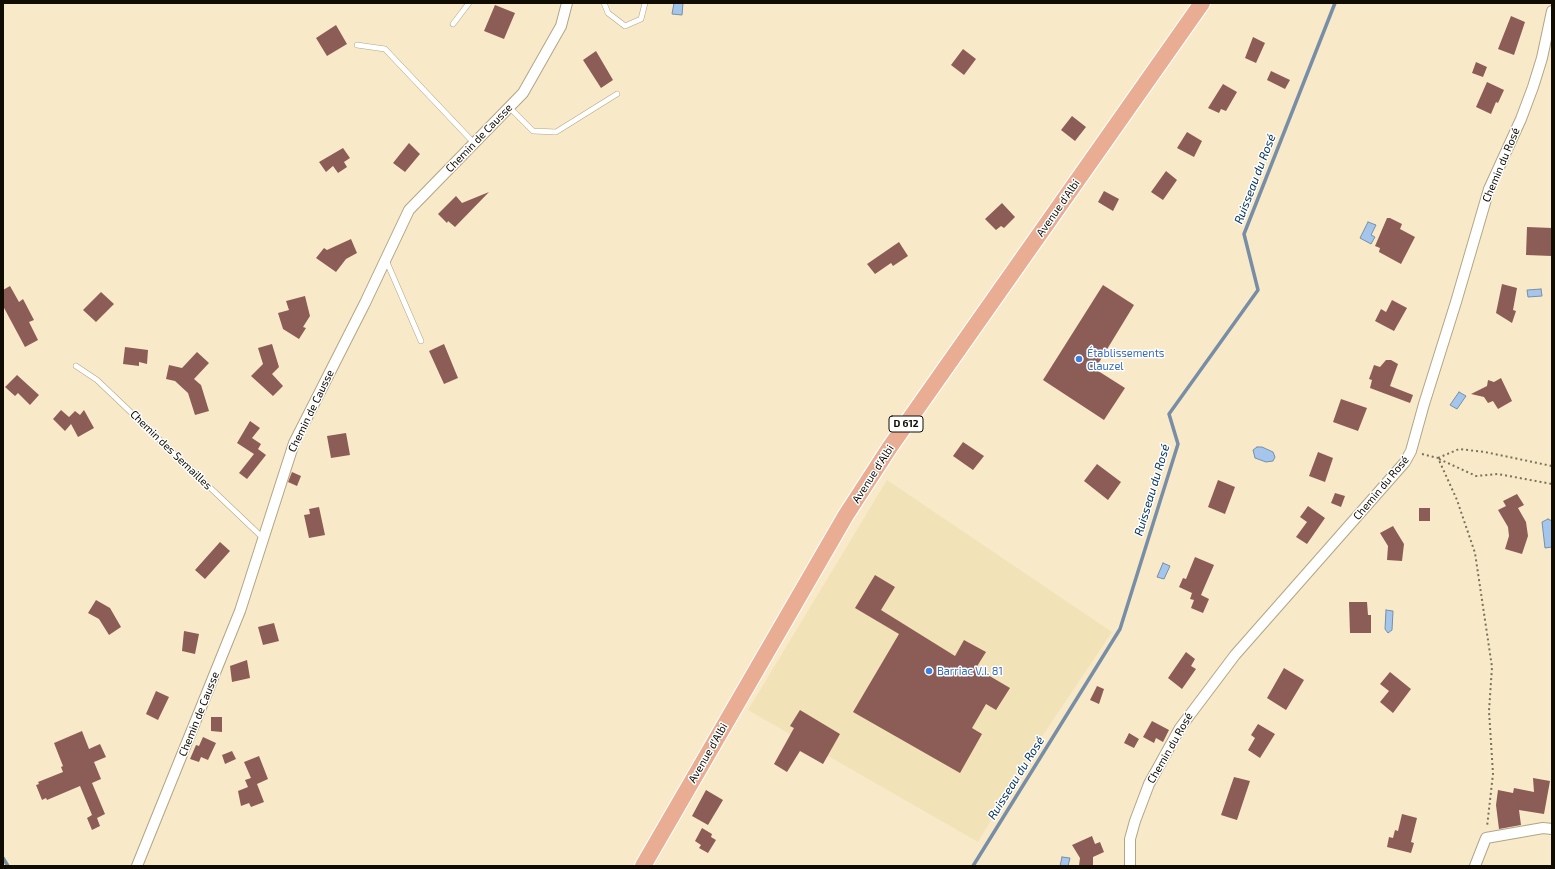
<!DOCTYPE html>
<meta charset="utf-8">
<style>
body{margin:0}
#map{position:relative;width:1555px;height:869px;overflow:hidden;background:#f8eac8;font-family:"Exo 2",sans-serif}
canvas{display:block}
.frame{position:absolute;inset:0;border:4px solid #100c02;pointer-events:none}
</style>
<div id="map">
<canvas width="1555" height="869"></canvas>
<div class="frame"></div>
</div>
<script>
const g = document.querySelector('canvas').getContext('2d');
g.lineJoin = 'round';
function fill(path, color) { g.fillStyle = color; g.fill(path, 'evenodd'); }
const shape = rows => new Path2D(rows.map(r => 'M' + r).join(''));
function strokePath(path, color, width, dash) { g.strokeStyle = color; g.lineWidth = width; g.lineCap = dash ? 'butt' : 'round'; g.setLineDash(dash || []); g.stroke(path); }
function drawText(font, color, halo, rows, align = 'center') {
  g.font = font + ' "Exo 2",sans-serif'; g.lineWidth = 3; g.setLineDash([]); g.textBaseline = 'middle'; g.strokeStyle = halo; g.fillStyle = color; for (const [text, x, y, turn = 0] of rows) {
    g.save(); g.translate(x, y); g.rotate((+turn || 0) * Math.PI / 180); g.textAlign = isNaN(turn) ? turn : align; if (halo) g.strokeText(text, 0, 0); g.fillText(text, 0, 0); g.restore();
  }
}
fill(shape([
 [887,480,1112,632,1031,753,978,842,748,710]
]), '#f2e2b8');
const water = shape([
 [674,3,683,3,682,15,672,14,674,3],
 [1368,222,1376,225,1371,235,1375,237,1371,244,1360,238,1368,222],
 [1541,289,1542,296,1528,297,1527,290,1541,289],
 [1459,392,1466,396,1457,409,1450,405,1459,392],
 [1257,447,1262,447,1273,452,1275,457,1273,461,1266,462,1255,458,1253,450,1257,447],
 [1548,519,1552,521,1552,547,1545,548,1542,522,1548,519],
 [1163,563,1170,566,1164,579,1157,577,1163,563],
 [1386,610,1393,611,1392,630,1388,633,1385,629,1386,610],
 [1062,857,1070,858,1068,866,1060,866,1062,857]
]);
fill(water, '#a5c6ec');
strokePath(water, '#788ea6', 1);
strokePath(shape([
 [3,858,8,866],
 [973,866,1120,629,1178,444,1169,414,1258,290,1244,234,1335,3]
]), '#788ea6', 3.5);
fill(shape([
 [495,5,515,13,504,39,484,31],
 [1511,16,1525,22,1514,55,1498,49],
 [336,25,347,44,327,56,316,38],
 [1253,37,1265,43,1256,63,1245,58],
 [963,49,976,59,964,75,951,65],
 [596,51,613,80,601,88,583,60],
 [1476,62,1487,67,1483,77,1472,73],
 [1271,71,1290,80,1285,89,1267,80],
 [1487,82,1504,90,1498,103,1496,102,1491,114,1476,107],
 [1223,84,1237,92,1226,111,1221,109,1219,113,1208,108],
 [1072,116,1086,127,1075,141,1061,130],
 [1187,132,1202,141,1194,157,1177,148],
 [409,143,420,154,405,172,393,163],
 [343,148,350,158,344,162,347,167,338,173,333,166,326,172,319,162],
 [1166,171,1177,180,1163,200,1151,192],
 [1104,191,1119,199,1113,211,1098,202],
 [489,192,455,227,448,221,447,223,438,214,456,196,462,203],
 [1002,203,1015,217,1004,228,1001,226,996,230,985,219],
 [1387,218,1390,218,1402,224,1400,229,1415,237,1401,264,1379,252,1380,248,1375,246],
 [1527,227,1552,228,1552,256,1526,255],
 [351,239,357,253,346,259,336,272,316,258,324,248,327,250],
 [899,242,908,256,893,266,891,263,875,274,867,264],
 [1502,284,1517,288,1513,310,1516,311,1512,323,1496,313],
 [1103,285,1134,305,1095,369,1125,388,1104,420,1043,380],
 [10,286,19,302,23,299,34,320,29,322,38,340,25,347,3,306,3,290],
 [101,292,114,304,96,322,83,310],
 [305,296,310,316,303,327,306,328,299,339,283,329,278,313,289,310,286,301],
 [1392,300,1407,308,1394,331,1375,321,1381,309,1386,312],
 [272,344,279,367,272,374,283,386,273,396,251,376,263,364,258,348],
 [444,344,458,378,444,384,429,351],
 [125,347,148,350,147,364,139,362,139,366,123,364],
 [197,352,209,363,194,379,201,385,209,411,195,415,188,393,175,381,166,379,169,365,182,368],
 [1386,360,1391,360,1398,364,1390,386,1413,395,1410,403,1370,388,1372,380,1369,379,1374,365,1380,367],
 [17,375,39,395,30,405,18,393,15,396,5,387],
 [1501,378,1512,401,1498,409,1493,401,1488,403,1484,397,1471,394,1487,386,1488,380,1494,382],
 [1341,399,1367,408,1358,431,1333,422],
 [61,410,69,417,75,411,80,415,84,410,94,428,78,437,71,424,65,431,53,419],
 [250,421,260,428,252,438,261,444,258,449,266,455,247,479,239,473,254,454,237,443],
 [346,433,350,455,331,458,327,436],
 [963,442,984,456,973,470,953,456],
 [1318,452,1333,458,1325,482,1309,476],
 [1097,464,1121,482,1108,500,1084,481],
 [292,472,301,476,297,486,288,482],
 [1218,480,1235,487,1225,514,1208,507],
 [1335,493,1345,496,1341,507,1331,503],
 [1517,494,1524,505,1518,508,1526,522,1528,536,1522,554,1505,549,1509,536,1508,527,1498,510,1506,506,1503,501],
 [1308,506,1325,518,1307,544,1296,537,1307,522,1300,517],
 [319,507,325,535,309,538,304,515,310,514,309,509],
 [1419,508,1430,508,1430,521,1419,521],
 [1393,526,1404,544,1402,561,1387,560,1388,546,1380,533],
 [220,542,230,551,205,579,195,570],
 [1195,557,1214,565,1201,595,1209,599,1203,613,1191,608,1194,600,1190,599,1192,593,1179,587,1183,578,1186,579],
 [875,575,895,587,881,610,955,656,964,640,986,652,976,668,1010,688,996,710,986,704,972,728,982,734,960,773,853,712,899,634,855,608],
 [96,600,110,608,121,627,109,635,99,619,88,613],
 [1349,602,1367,602,1368,615,1371,615,1371,633,1350,633],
 [274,623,279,641,263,645,258,627],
 [184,631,199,634,195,654,182,651],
 [1186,652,1195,659,1191,666,1196,669,1182,689,1168,678],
 [247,660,250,678,232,682,230,666],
 [1284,668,1304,680,1286,710,1267,698],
 [1390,672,1411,689,1393,713,1380,702,1389,691,1380,684],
 [1097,686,1104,689,1099,704,1090,700],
 [156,691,169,697,158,720,146,714],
 [800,710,840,734,823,764,800,751,787,772,774,764,794,728,790,726],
 [211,717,222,717,222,732,211,731],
 [1152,721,1169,730,1163,742,1156,738,1154,743,1143,737],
 [1258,724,1275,734,1260,758,1248,750,1255,738,1251,735],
 [82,731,89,749,100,744,106,757,94,762,101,779,92,783,105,814,97,818,100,826,92,830,87,818,92,815,80,786,47,800,46,798,42,800,36,785,39,784,38,782,63,772,61,767,63,766,54,743],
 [1129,733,1139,739,1134,748,1124,743],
 [203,737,216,743,208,760,201,757,199,762,190,759,196,745,199,746],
 [232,751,236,759,225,764,222,755],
 [259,756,268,779,257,784,264,802,251,807,249,803,241,806,238,791,248,787,245,780,251,778,244,762],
 [1234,777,1250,781,1237,820,1221,815],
 [1533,778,1550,781,1544,814,1519,810,1521,825,1499,829,1496,805,1498,790,1513,793,1514,788,1534,792],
 [706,790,723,800,708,825,692,816],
 [1402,814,1417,818,1411,842,1414,843,1411,853,1387,847,1389,837,1393,838,1395,830,1398,831],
 [702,828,712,834,711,837,716,840,708,853,699,848,701,845,695,841],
 [1092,836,1095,844,1100,842,1104,852,1093,857,1093,866,1079,866,1080,858,1072,845]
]), '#8c5c56');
const lane = shape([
 [604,3,608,13,625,26,641,19,645,3],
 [453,24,469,3],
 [357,45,385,49,474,143],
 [509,107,533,131,556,132,617,94],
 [386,260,421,341],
 [76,366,97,380,263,538]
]);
const street = shape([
 [137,866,240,611,294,443,365,303,409,210,523,93,561,26,567,3],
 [1130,866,1130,839,1135,821,1149,784,1180,728,1235,655,1405,462,1411,451,1424,404,1456,302,1489,189,1521,119,1533,87,1542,58,1552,11],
 [1475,866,1486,838,1543,828,1552,829]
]);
const primary = shape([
 [643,866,846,515,890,447,1202,3]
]);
strokePath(lane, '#b1a584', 6);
strokePath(street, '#b1a584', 12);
strokePath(primary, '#fff', 18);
strokePath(shape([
 [1422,454,1438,458,1457,500,1475,553,1492,667,1489,711,1493,774,1487,827],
 [1438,458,1459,449,1485,452,1552,466],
 [1439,459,1476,476,1498,474,1552,484]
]), '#79715c', 2, [2, 3]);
strokePath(lane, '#fff', 5);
strokePath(street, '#fff', 10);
strokePath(primary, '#e9ad94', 16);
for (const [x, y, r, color] of [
 [1079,359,4,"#3f7fe0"],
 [929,671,4,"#3f7fe0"]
]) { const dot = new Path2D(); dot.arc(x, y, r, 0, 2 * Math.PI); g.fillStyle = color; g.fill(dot); strokePath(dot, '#fff', 1.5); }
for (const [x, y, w] of [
 [906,424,34]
]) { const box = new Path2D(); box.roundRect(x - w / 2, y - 8, w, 16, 3); g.fillStyle = '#fff'; g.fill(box); strokePath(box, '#100c02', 1); }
drawText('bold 10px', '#100c02', null, [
 ["D 612",906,424]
]);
drawText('11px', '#100c02', '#fff', [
 ["Chemin de Causse",479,138,-46],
 ["Chemin du Rosé",1501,165,-67],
 ["Avenue d'Albi",1058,208,-55],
 ["Chemin de Causse",311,411,-64],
 ["Chemin des Semailles",171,450,44],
 ["Avenue d'Albi",873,474,-57],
 ["Chemin du Rosé",1381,488,-50],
 ["Chemin de Causse",199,714,-68],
 ["Chemin du Rosé",1170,748,-60],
 ["Avenue d'Albi",708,753,-60]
]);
drawText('11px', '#366cbe', '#fff', [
 ["Établissements",1087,353],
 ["Clauzel",1087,366],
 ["Barriac V.I. 81",937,671]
], 'left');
drawText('italic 12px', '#00325f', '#fff', [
 ["Ruisseau du Rosé",1255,179,-69],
 ["Ruisseau du Rosé",1152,490,-73],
 ["Ruisseau du Rosé",1016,778,-58]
]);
</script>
